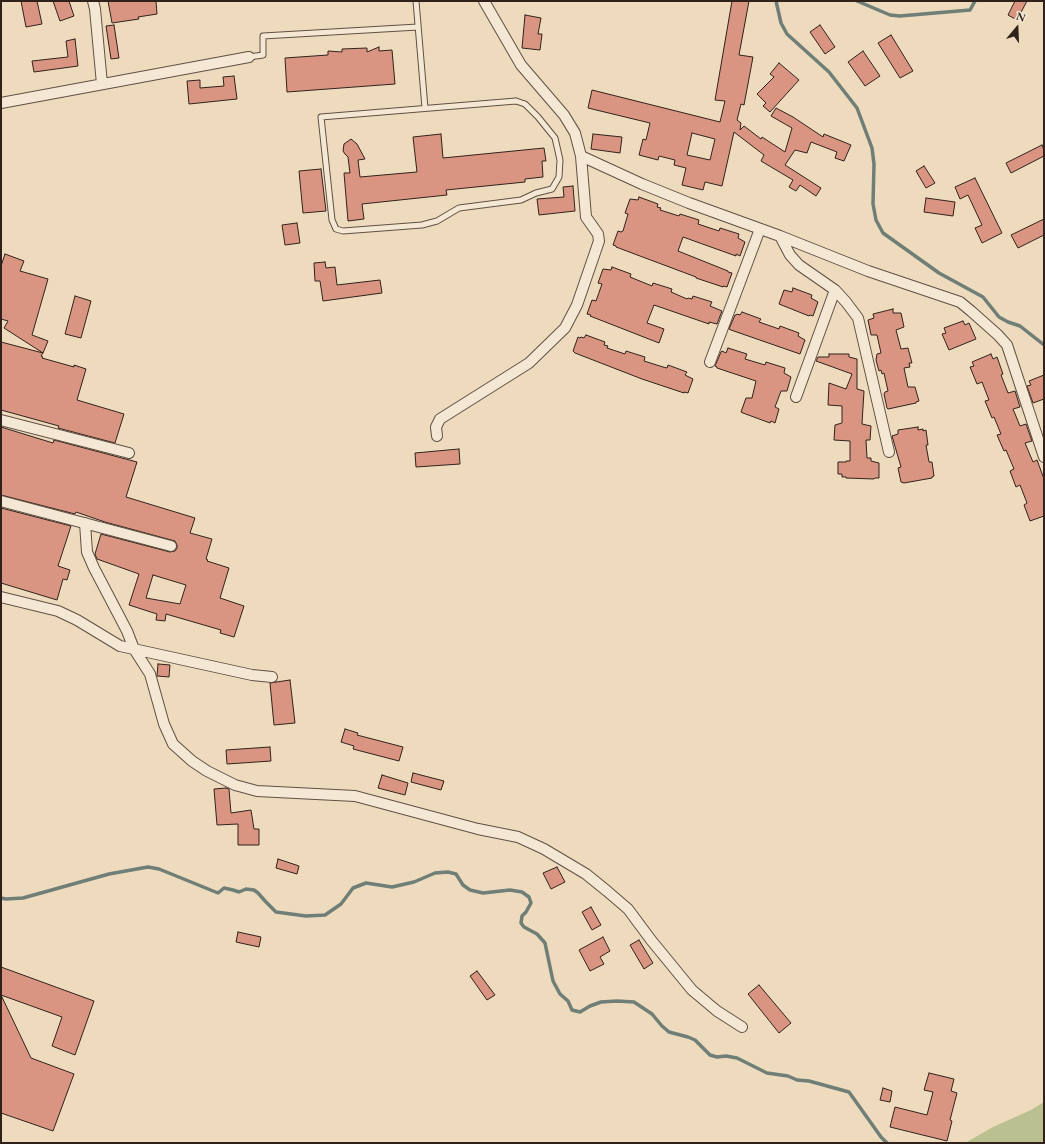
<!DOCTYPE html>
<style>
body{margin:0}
#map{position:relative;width:1045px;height:1144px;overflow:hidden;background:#eedbbd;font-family:"EB Garamond",serif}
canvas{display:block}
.frame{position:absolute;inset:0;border:2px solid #30221b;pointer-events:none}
.north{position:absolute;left:997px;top:8px;width:40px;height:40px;-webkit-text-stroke:3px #f4e8d4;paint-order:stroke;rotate:19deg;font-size:11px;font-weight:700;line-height:16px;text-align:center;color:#30221b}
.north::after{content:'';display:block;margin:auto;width:14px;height:18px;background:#30221b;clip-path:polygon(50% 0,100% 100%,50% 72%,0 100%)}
</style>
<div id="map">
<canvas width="1045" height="1144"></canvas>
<div class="frame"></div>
<div class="north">N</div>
</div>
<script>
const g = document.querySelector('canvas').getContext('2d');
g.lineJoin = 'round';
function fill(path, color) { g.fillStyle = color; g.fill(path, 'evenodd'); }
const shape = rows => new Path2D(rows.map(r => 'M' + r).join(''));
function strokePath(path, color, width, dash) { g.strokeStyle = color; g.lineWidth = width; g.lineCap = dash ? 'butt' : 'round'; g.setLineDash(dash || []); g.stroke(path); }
fill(shape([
 [1044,1102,1044,1143,965,1143,993,1127,1031,1110]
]), '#bac08f');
strokePath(shape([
 [776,1,781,23,787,34,829,72,857,108,872,148,874,164,873,204,876,220,883,233,939,273,983,297,999,317,1008,322,1020,326,1044,345],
 [857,1,890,15,900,16,970,10,975,1],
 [1,898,6,899,23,898,109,874,148,867,159,869,218,893,224,888,233,890,239,892,246,889,254,890,258,893,266,902,276,912,306,916,325,915,341,904,353,888,366,883,392,887,414,882,435,873,448,872,456,874,463,885,470,890,483,893,510,890,522,892,529,897,531,903,526,912,522,916,521,923,524,927,537,934,545,943,553,981,560,994,568,1001,572,1010,580,1012,590,1006,601,1002,617,1001,634,1002,652,1014,662,1026,669,1032,688,1037,695,1040,710,1055,717,1057,726,1056,737,1058,767,1073,788,1076,797,1080,809,1081,849,1092,881,1137,887,1143]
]), '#6f7e76', 3.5);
const building = shape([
 [21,1,37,1,42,24,26,27,21,1],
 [53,1,69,1,74,16,60,21,53,1],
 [108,1,156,1,157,14,138,17,139,19,112,23,108,1],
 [732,1,749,1,739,55,753,57,744,105,741,104,737,120,741,123,740,130,744,126,761,139,762,137,785,152,792,128,771,116,776,108,793,117,823,137,824,134,851,145,844,161,835,158,837,152,811,142,807,153,795,150,785,165,821,188,816,196,800,185,796,191,789,187,793,180,761,161,764,155,734,132,722,186,705,182,703,190,682,185,686,168,674,165,675,160,659,156,658,160,639,155,643,139,646,140,650,123,588,108,592,90,720,122,725,101,715,100,732,1],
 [692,133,715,139,710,160,687,155,692,133],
 [1015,1,1027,1,1017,20,1008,15,1015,1],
 [525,15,541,18,538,34,542,34,540,50,522,48,525,15],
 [114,25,119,58,111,59,106,26,114,25],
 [820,25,835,47,825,54,810,32,820,25],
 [891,35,913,71,900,78,878,43,891,35],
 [75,39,78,66,34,72,32,61,68,57,66,41,75,39],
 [379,47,379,51,392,50,395,84,287,92,285,58,328,55,328,51,342,52,342,49,367,48,367,52,379,47],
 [863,51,880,76,865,86,848,62,863,51],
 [779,63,799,80,770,112,763,106,766,103,757,94,774,77,770,74,779,63],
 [234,76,237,99,189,104,187,81,200,80,200,88,224,86,223,77,234,76],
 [441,134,443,158,544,148,546,161,542,161,543,177,525,179,525,182,446,190,447,195,362,204,364,219,348,221,344,173,350,173,348,157,345,154,343,151,344,144,351,139,357,144,365,159,358,160,360,177,417,172,413,137,441,134],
 [593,134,622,137,620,153,591,149,593,134],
 [1042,145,1044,150,1044,156,1011,173,1006,163,1042,145],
 [924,166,935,183,926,188,916,171,924,166],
 [321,169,326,211,303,213,299,171,321,169],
 [975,178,1002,233,982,243,975,228,982,225,968,195,960,199,955,187,975,178],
 [573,186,575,211,539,215,537,199,564,197,563,187,573,186],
 [639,197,658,204,657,207,661,208,660,210,679,216,680,214,699,220,698,224,719,231,720,228,739,234,738,238,745,242,740,256,736,254,736,256,683,237,678,251,728,271,728,272,732,273,727,287,723,286,723,287,696,278,696,277,616,247,616,246,613,245,618,231,621,232,623,231,628,214,625,213,630,199,638,200,639,197],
 [926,198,955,202,953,216,924,212,926,198],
 [1044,219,1044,235,1018,248,1011,235,1044,219],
 [297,223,300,243,285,245,282,225,297,223],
 [5,254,24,261,20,271,48,279,32,335,48,341,43,353,4,328,8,321,1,319,1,266,5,254],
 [325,262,326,268,335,267,337,285,380,280,382,293,323,301,320,281,315,281,314,263,325,262],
 [612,267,631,274,630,277,652,286,653,283,672,289,671,292,687,299,688,298,692,299,693,296,712,302,710,306,722,311,717,324,709,322,709,324,654,305,647,323,664,329,659,343,590,316,591,315,587,314,592,300,596,301,602,284,598,283,603,269,611,270,612,267],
 [793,288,812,295,811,298,818,302,813,316,810,315,809,316,779,304,784,290,792,292,793,288],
 [75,296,91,301,81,338,65,334,75,296],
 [893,309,893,313,901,313,904,327,896,330,901,349,908,348,912,363,909,363,910,367,904,368,908,387,915,387,919,401,916,402,916,403,888,409,887,408,884,394,885,392,888,391,884,373,882,374,881,370,879,371,876,360,877,354,881,353,877,335,871,335,868,320,874,318,873,314,893,309],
 [742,312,761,319,759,322,779,329,780,326,799,333,798,336,805,340,800,354,731,330,729,329,735,315,736,315,737,314,740,315,742,312],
 [963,321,965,325,969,323,976,339,949,350,942,334,946,333,944,328,963,321],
 [586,335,605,342,604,345,608,346,607,348,625,354,626,351,645,357,644,361,663,367,667,368,668,365,687,372,685,375,693,379,688,393,684,392,684,393,642,379,575,353,573,351,578,337,580,338,581,337,584,338,586,335],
 [1,342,43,353,41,356,43,357,42,358,74,367,74,365,86,369,77,400,124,414,115,443,58,428,59,426,1,410,1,342],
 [728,348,747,354,745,359,765,365,766,362,785,368,784,373,791,377,787,391,781,391,775,407,779,409,775,423,771,421,770,423,743,413,741,412,746,398,752,398,756,381,717,368,717,367,715,366,721,352,722,351,726,353,728,348],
 [829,354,849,354,849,357,857,359,857,389,864,391,862,424,871,426,870,440,866,440,867,458,871,458,871,461,879,463,879,478,875,478,874,479,846,478,846,477,842,477,842,474,838,474,838,462,846,462,846,461,850,461,850,441,834,440,835,425,842,423,842,406,828,405,829,383,846,389,852,374,816,361,818,357,829,357,829,354],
 [991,354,993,359,997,357,1003,374,1001,375,1008,393,1015,391,1020,407,1013,409,1020,426,1026,424,1032,441,1025,443,1033,462,1037,460,1044,479,1044,516,1030,521,1024,505,1027,503,1020,485,1016,487,1010,471,1014,469,1006,450,1004,451,997,435,1001,434,994,417,992,418,985,401,989,400,982,382,977,384,970,367,974,366,972,362,991,354],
 [1044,375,1044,399,1033,403,1027,386,1031,385,1029,381,1044,375],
 [1,427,53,443,54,440,137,462,126,497,195,518,190,533,212,539,206,559,208,560,207,561,229,568,220,598,244,606,234,637,220,633,221,630,166,614,165,621,156,620,157,614,129,605,139,574,97,559,95,554,101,534,170,552,175,551,177,548,177,545,175,541,105,522,76,512,75,514,1,495,1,427],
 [153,575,186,585,180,604,146,598,153,575],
 [918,427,918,430,923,429,923,431,926,430,928,445,926,445,929,462,932,462,934,476,932,477,932,478,904,483,901,482,898,468,901,467,892,436,898,434,898,430,918,427],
 [459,449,460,464,416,467,415,453,459,449],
 [1,508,71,526,58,566,70,570,67,580,63,579,57,600,1,583,1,508],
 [158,664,170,665,169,677,157,676,158,664],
 [290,680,295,723,274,725,270,683,290,680],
 [345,729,358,733,357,735,403,747,399,761,353,749,354,746,341,742,345,729],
 [270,747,271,761,227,764,226,750,270,747],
 [413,773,444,781,441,790,411,782,413,773],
 [382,775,408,783,405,795,378,788,382,775],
 [226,788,229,789,231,813,251,810,254,829,259,829,259,845,238,845,238,824,217,825,214,789,226,788],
 [278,859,299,866,297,874,276,868,278,859],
 [557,867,565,882,551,889,543,873,557,867],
 [591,907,601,925,592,930,582,912,591,907],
 [238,932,261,937,259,947,236,942,238,932],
 [603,937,610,951,600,957,604,964,590,971,579,950,603,937],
 [639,940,653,963,644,969,630,945,639,940],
 [1,967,94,1001,75,1055,52,1046,62,1017,1,995,31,1058,74,1074,53,1131,1,1113,1,967],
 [477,971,495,995,487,1000,470,976,477,971],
 [759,985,791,1023,779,1033,748,994,759,985],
 [929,1073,954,1079,951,1091,957,1093,950,1120,952,1121,947,1141,890,1127,895,1107,927,1115,933,1092,924,1090,929,1073],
 [883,1088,892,1091,890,1102,880,1100,883,1088]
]);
fill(building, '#d99582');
strokePath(building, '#30221b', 1);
const lane = shape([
 [416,1,425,108],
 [249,57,263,55,263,36,418,27],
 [516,101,525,104,538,117,555,138,560,160,559,177,552,189,536,193,521,200,459,208,437,221,422,225,343,231,336,229,332,220,321,117,516,101]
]);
const street = shape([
 [93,1,95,9,102,84],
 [1,103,249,57],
 [581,156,642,184,689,203,780,236,868,271,960,302,971,311,998,335,1007,345,1044,457],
 [780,236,790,255,799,265,835,290,846,302,858,318,889,452],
 [710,362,760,229],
 [796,397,835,290],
 [1,420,129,453],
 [437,436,436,427,440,419,529,363,565,328,577,305,599,241,598,234,586,217,581,156,575,133,564,115,521,65,484,1],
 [1,501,171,546],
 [85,523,87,552,94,568,127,631,134,649,150,674,164,724,173,744,192,761,207,771,235,785,257,791,355,796,478,829,518,837,544,849,586,874,607,891,628,909,651,940,692,990,717,1011,742,1027],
 [1,597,58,611,77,620,120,646,252,675,272,677]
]);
strokePath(lane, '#605044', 7);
strokePath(street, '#605044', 12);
strokePath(lane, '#f4e8d4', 5);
strokePath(street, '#f4e8d4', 10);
</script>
